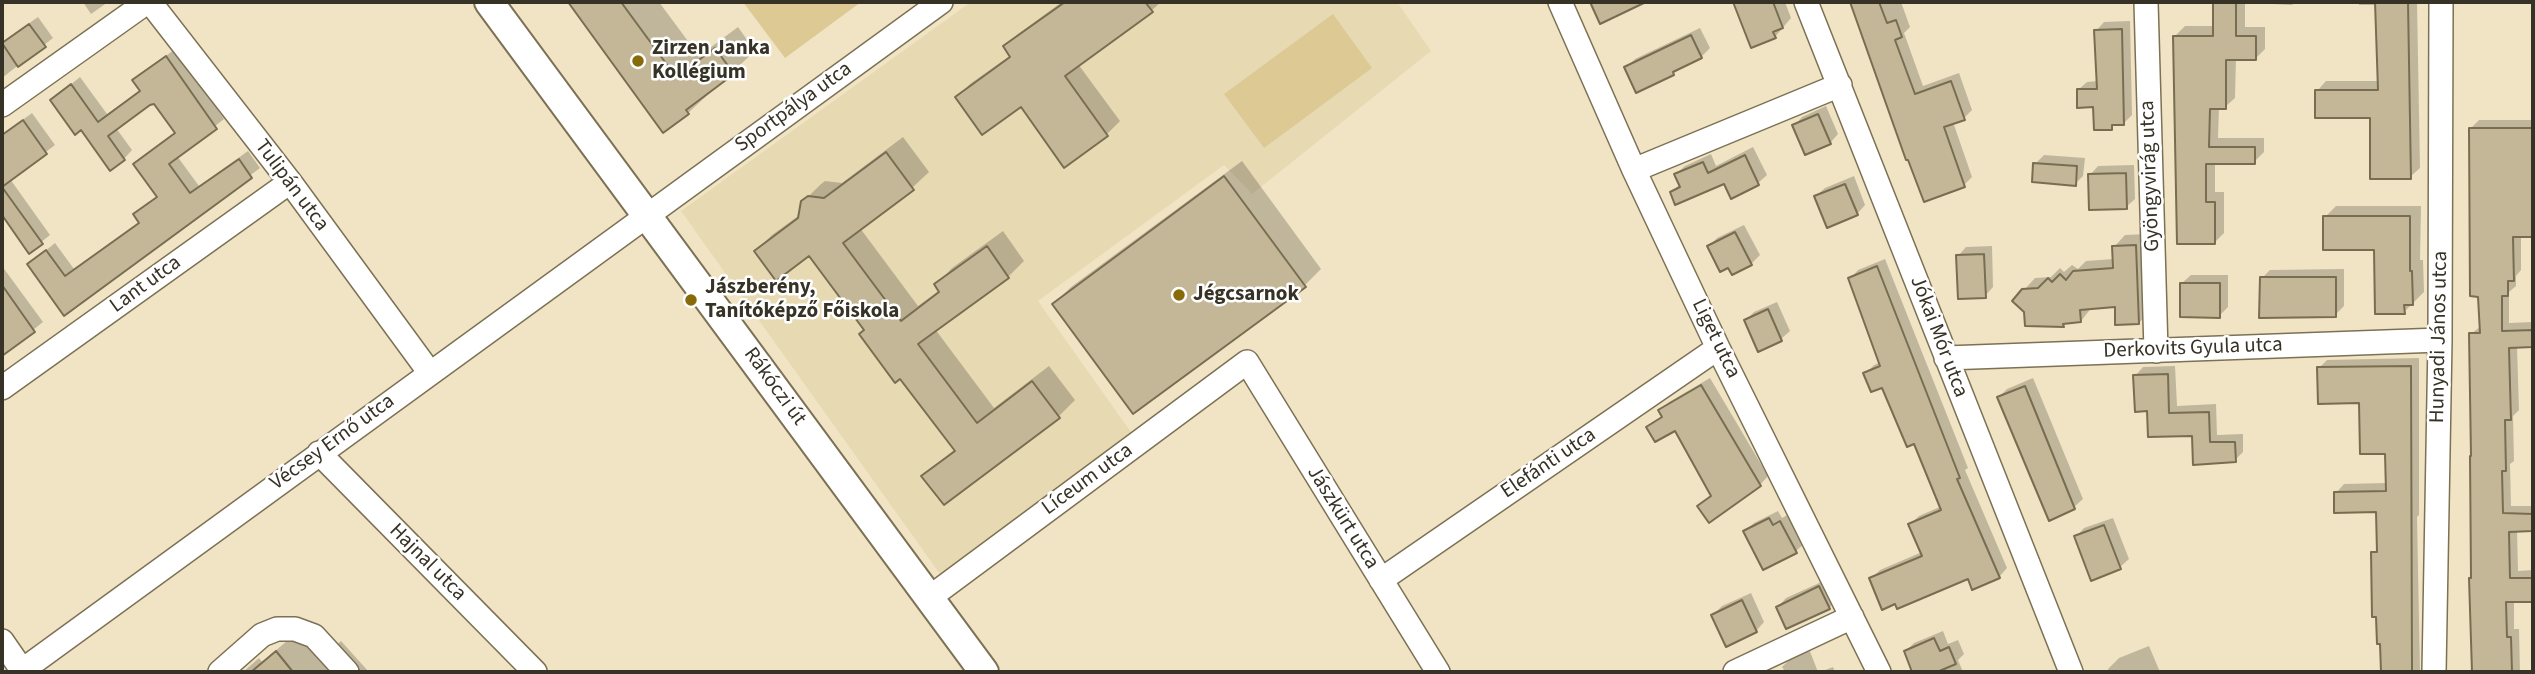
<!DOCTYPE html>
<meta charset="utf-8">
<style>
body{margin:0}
#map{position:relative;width:2535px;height:674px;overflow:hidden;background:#f0e4c4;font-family:"Source Sans 3",sans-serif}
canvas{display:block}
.frame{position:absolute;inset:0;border:4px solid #363225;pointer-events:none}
</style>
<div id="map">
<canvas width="2535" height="674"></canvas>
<div class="frame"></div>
</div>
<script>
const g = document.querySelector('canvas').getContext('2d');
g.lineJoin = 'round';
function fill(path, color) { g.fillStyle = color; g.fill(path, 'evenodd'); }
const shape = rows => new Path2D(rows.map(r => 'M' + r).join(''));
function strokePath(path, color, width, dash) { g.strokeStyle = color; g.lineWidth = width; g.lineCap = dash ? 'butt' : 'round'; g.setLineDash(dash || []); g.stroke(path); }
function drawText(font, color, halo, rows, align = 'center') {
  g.font = font + ' "Source Sans 3",sans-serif'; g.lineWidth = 5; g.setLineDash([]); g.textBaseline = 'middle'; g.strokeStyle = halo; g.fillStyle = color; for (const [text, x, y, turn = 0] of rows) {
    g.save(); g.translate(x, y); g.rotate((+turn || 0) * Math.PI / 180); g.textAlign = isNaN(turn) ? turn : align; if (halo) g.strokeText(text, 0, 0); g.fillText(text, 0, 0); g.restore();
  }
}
fill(shape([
 [971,2,1397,2,1431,51,1252,194,1224,165,1038,301,1133,435,940,574,681,211]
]), '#e7d9b2');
fill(shape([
 [743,2,861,2,785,58],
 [1333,14,1372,68,1264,148,1224,94]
]), '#ddc994');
fill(shape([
 [83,2,108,2,91,14],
 [570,2,659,2,699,56,738,27,755,51,688,113,664,131],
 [1062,2,1161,2,1151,11,1078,64,1120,121,1107,134,1064,165,1021,105,958,97,970,84,1011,55,1005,46,1018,34],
 [1735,2,1785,2,1791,18,1775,37,1752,46],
 [1849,2,1901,2,1910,27,1904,33,1923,86,1959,73,1972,110,1964,118,1953,122,1972,177,1964,185,1925,200],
 [2215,2,2245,2,2245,27,2265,27,2265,49,2255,59,2236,58,2235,98,2225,107,2219,107,2218,138,2264,138,2264,152,2254,162,2215,162,2215,192,2224,192,2224,233,2214,243,2178,242,2175,36,2185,26,2215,26],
 [2272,2,2295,2,2292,5,2272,4],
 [2359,2,2417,2,2420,168,2410,177,2372,116,2317,91,2326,81,2379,81,2377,5,2359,5],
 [38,17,53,38,2,78,2,42],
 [2130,21,2132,115,2124,123,2116,123,2111,128,2094,105,2078,90,2087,82,2098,81,2096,31,2104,22],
 [1700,28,1710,48,1701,57,1680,67,1673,74,1626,68,1635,59],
 [175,49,224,119,177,156,199,186,248,151,260,168,65,314,29,264,55,243,74,269,140,222,135,215,158,196,135,164,177,132,154,101,116,128,132,150,124,159,82,128,52,100,80,77,107,114,141,90,134,80],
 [1826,106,1838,134,1830,143,1794,126,1802,117],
 [32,113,55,145,10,179,50,235,30,251,2,212,2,135],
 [2479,120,2533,120,2533,235,2521,235,2521,270,2516,276,2516,286,2509,292,2509,323,2533,322,2533,346,2517,346,2519,410,2513,416,2514,461,2510,464,2511,506,2533,506,2533,530,2517,530,2518,571,2533,570,2533,600,2514,600,2514,629,2519,629,2520,672,2473,672,2470,579,2473,577,2471,334,2481,326,2470,129],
 [903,137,929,172,912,188,860,228,918,306,940,290,936,285,952,268,1003,231,1024,261,1008,277,935,329,994,408,1049,366,1075,400,1059,416,944,503,924,476,955,449,866,329,809,254,756,251,772,235,801,214,803,202,820,185,825,181,842,183],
 [1753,147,1767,175,1758,183,1732,197,1725,182,1672,192,1680,184,1676,174,1685,166,1711,154,1716,166],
 [2044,155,2085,158,2083,176,2075,184,2035,164],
 [1242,161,1321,269,1305,285,1054,304,1071,287],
 [2134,165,2135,199,2126,207,2090,175,2098,166],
 [1854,176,1865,205,1857,214,1816,196,1825,188],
 [2336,206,2421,206,2420,260,2423,260,2424,292,2404,312,2376,248,2325,217],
 [1744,225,1760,255,1751,264,1709,246,1717,238],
 [2147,234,2150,311,2139,323,2116,305,2092,307,2081,321,2066,322,2063,325,2024,290,2035,278,2051,277,2060,268,2064,272,2072,265,2078,269,2086,261,2114,259,2114,247,2125,235],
 [1992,246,1993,287,1985,296,1958,256,1966,247],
 [1885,259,1968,468,1965,470,2007,568,1999,577,1871,579,1880,570,1922,552,1910,524,1919,516,1942,506,1915,442,1883,385,1865,374,1874,365,1881,362,1850,279,1858,270],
 [2,266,43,322,2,355],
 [2344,269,2344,306,2335,315,2262,278,2270,270],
 [2191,275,2228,275,2228,307,2219,316,2182,283],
 [1777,302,1790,331,1781,339,1746,320,1754,312],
 [2419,358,2419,515,2417,517,2420,672,2383,672,2373,553,2379,548,2378,510,2336,493,2344,484,2387,483,2387,452,2361,401,2319,368,2327,360],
 [2175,366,2177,406,2216,404,2217,435,2243,434,2243,452,2235,460,2149,409,2135,376,2143,367],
 [1710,378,1768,476,1760,485,1699,506,1713,494,1675,429,1648,427,1663,415,1660,410,1669,402],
 [2033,378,2083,499,2074,507,1999,397,2007,389],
 [1778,511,1782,518,1789,514,1805,543,1796,551,1764,568,1745,531,1754,523],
 [2113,518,2129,559,2120,567,2076,537,2084,528],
 [1828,579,1838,599,1829,608,1778,607,1786,598],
 [1751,593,1764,622,1756,631,1713,615,1722,606],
 [299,631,334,647,341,641,369,672,243,672,259,658,262,662],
 [1943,631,1948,644,1958,640,1964,654,1958,660,1963,672,1915,672,1906,651,1914,643],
 [2149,646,2160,672,2109,672,2108,669,2119,658],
 [1809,649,1818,672,1779,672,1784,670,1782,667,1792,657],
 [1833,667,1835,672,1820,672]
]), '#0003');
const building = shape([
 [568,2,621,2,676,77,715,48,734,74,686,110,689,114,663,133,568,2],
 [1065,2,1145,2,1153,12,1065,76,1108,136,1064,168,1021,107,982,135,955,97,1010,57,1003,46,1065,2],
 [1590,2,1646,2,1600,24,1590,2],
 [1733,2,1773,2,1783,28,1773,32,1776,38,1751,48,1733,2],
 [1850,2,1879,2,1887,23,1896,20,1902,37,1895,40,1915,94,1951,81,1965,120,1944,127,1965,187,1924,202,1908,160,1906,160,1850,2],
 [2213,2,2236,2,2236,36,2256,36,2256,60,2226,60,2226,109,2210,109,2209,147,2255,147,2255,164,2206,164,2206,202,2215,202,2215,244,2177,244,2173,36,2213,36,2213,2],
 [2375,2,2408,2,2411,179,2370,179,2370,118,2315,118,2315,90,2378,90,2375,2],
 [29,24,46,47,18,67,2,43,29,24],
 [2122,29,2124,125,2112,125,2112,130,2094,130,2093,107,2077,108,2077,89,2097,89,2094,30,2122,29],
 [1691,35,1702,58,1673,72,1674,75,1636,93,1624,67,1691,35],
 [166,56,217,129,169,164,190,193,239,159,252,178,64,316,27,264,46,250,65,276,139,223,133,214,157,197,133,164,175,133,154,104,150,105,108,136,125,160,110,171,81,130,75,135,50,100,71,84,98,122,140,91,132,80,166,56],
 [1818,114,1831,144,1805,155,1792,125,1818,114],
 [23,120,47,154,2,187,43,244,29,254,2,215,2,135,23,120],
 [2469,128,2533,128,2533,237,2513,237,2514,281,2508,281,2508,296,2502,296,2502,331,2533,330,2533,347,2509,348,2511,420,2505,420,2506,471,2502,471,2503,513,2533,514,2533,531,2509,532,2510,578,2533,578,2533,602,2506,602,2507,637,2511,637,2512,672,2472,672,2469,578,2471,578,2470,456,2471,456,2469,333,2480,333,2478,297,2470,296,2469,128],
 [886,152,914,190,843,243,901,321,939,292,934,284,987,246,1009,278,918,344,977,423,1032,381,1060,418,944,505,921,476,955,451,900,379,895,383,859,334,864,330,809,256,776,281,754,251,798,218,801,201,808,196,824,198,886,152],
 [1745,155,1759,185,1731,199,1724,184,1675,205,1670,192,1680,187,1674,174,1703,162,1708,173,1745,155],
 [2033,163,2077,166,2076,186,2032,182,2033,163],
 [2126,173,2127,209,2089,210,2088,174,2126,173],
 [1224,176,1306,287,1133,414,1052,304,1224,176],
 [1845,184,1858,215,1827,228,1814,196,1845,184],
 [2323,216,2410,216,2410,271,2412,271,2413,305,2404,305,2405,314,2375,314,2374,250,2323,250,2323,216],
 [1735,232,1752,265,1732,275,1728,268,1720,272,1707,246,1735,232],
 [2136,245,2139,324,2115,325,2115,307,2080,310,2081,322,2063,324,2064,327,2025,326,2024,312,2012,301,2022,289,2038,288,2048,278,2052,282,2060,274,2066,280,2073,271,2113,268,2112,246,2136,245],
 [1984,254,1986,298,1958,299,1956,255,1984,254],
 [1877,266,1960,478,1957,479,2000,578,1972,590,1968,579,1897,609,1895,604,1882,610,1869,578,1922,556,1908,524,1941,510,1914,444,1907,447,1882,388,1871,392,1863,373,1880,366,1848,278,1877,266],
 [2260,277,2336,277,2336,317,2259,318,2260,277],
 [2180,283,2220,283,2220,318,2180,317,2180,283],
 [2,285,35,332,2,356,2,285],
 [1768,309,1782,341,1758,352,1744,320,1768,309],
 [2411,366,2412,672,2381,672,2380,644,2377,644,2376,617,2372,617,2371,552,2377,552,2376,512,2334,513,2334,492,2386,491,2385,454,2360,454,2359,403,2318,404,2317,367,2411,366],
 [2168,374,2169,413,2209,412,2210,442,2235,442,2236,462,2193,465,2192,436,2148,437,2147,411,2135,412,2133,375,2168,374],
 [1701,385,1761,486,1709,523,1697,506,1711,496,1675,431,1655,442,1646,427,1662,417,1658,410,1701,385],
 [2025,386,2075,509,2049,521,1997,397,2025,386],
 [1769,518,1773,525,1780,521,1797,553,1763,570,1743,531,1769,518],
 [2104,525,2121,569,2091,581,2074,536,2104,525],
 [1819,586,1830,609,1786,629,1776,607,1819,586],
 [1742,600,1757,632,1726,647,1711,615,1742,600],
 [1934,638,1940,651,1949,647,1956,664,1937,672,1912,672,1904,651,1934,638],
 [276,651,293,672,251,672,276,651]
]);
fill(building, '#c3b798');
strokePath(building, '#786d50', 2);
const minor = shape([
 [150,2,290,182,430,373],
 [1560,2,1634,170,1718,348,1879,672],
 [1806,2,2071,672],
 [2146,2,2156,351],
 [2,105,147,2],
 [1634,170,1840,85],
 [1946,358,2440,340],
 [2,388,290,182],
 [319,453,535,672],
 [1381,580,1718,348],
 [929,598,1247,362,1438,672],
 [2,641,22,670],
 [20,672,941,2],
 [220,672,262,635,277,629,295,629,314,636,347,672],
 [1735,672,1852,617],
 [2434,672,2440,340,2441,2]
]);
const tertiary = shape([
 [489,2,984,672]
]);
strokePath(minor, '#7c7154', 26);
strokePath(tertiary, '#7c7154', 32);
strokePath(minor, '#fff', 23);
strokePath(tertiary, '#fff', 28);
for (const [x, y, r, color] of [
 [638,61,7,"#886b09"],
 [1179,295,7,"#886b09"],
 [691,300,7,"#886b09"]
]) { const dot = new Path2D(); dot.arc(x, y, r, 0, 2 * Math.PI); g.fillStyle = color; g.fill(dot); strokePath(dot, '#fff', 2.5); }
drawText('bold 21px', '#363225', '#fff', [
 ["Zirzen Janka",652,49],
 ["Kollégium",652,73],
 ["Jászberény,",705,288],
 ["Tanítóképző Főiskola",705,312],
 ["Jégcsarnok",1193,295]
], 'left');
drawText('21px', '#363225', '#fff', [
 ["Sportpálya utca",794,108,-36],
 ["Gyöngyvirág utca",2151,176,-92],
 ["Tulipán utca",291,186,53],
 ["Lant utca",146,285,-36],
 ["Jókai Mór utca",1938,337,69],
 ["Hunyadi János utca",2440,337,-89],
 ["Liget utca",1715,339,64],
 ["Derkovits Gyula utca",2193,349,-2],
 ["Rákóczi út",774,387,54],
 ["Vécsey Ernő utca",333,443,-36],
 ["Elefánti utca",1549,464,-34],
 ["Líceum utca",1088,480,-36],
 ["Jászkürt utca",1342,518,58],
 ["Hajnal utca",427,563,45]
]);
</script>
